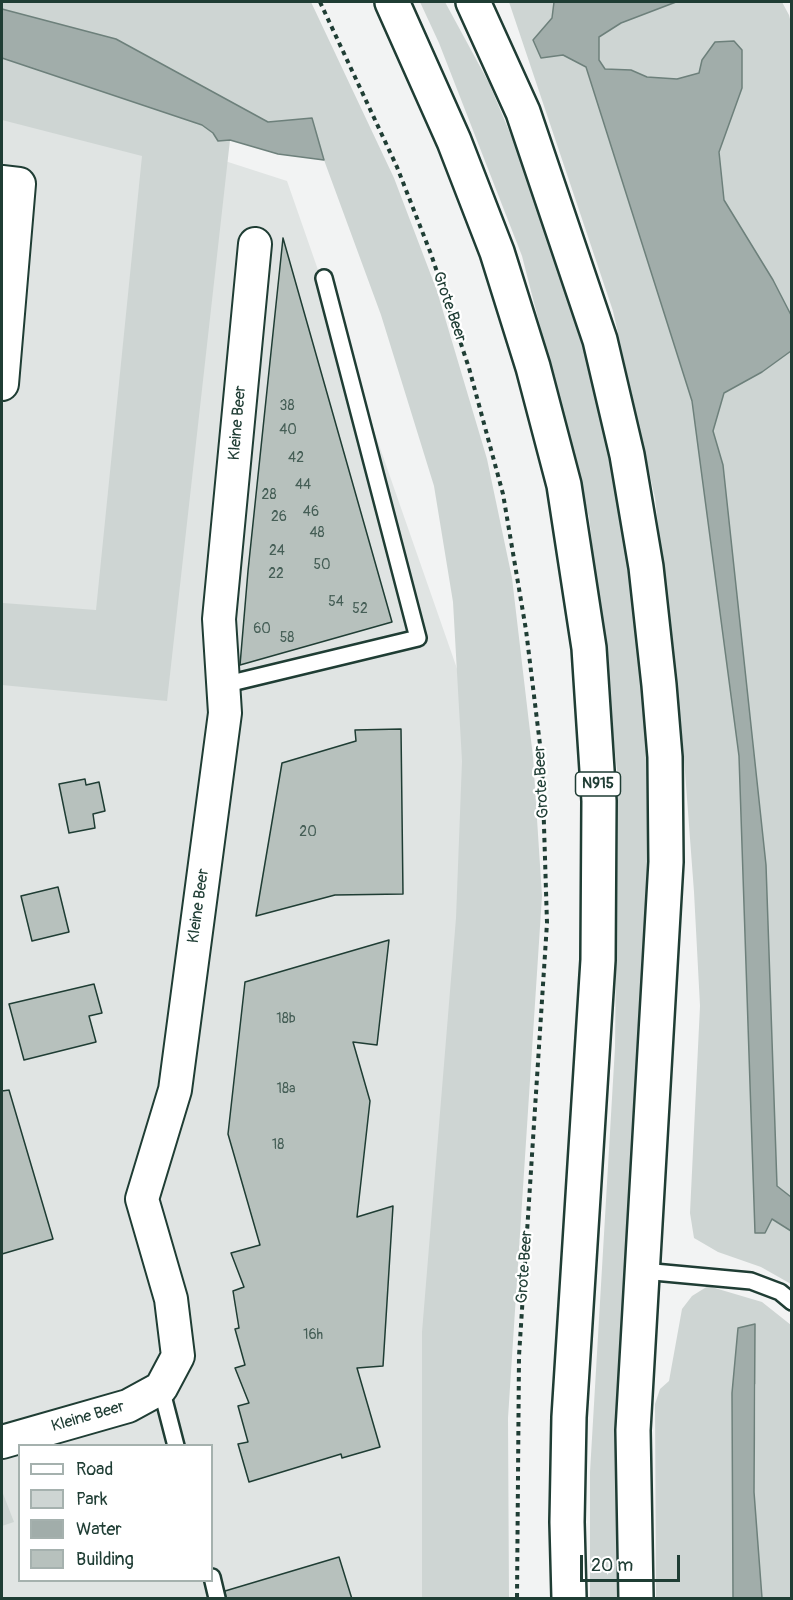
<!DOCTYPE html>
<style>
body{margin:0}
#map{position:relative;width:793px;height:1600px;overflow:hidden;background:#f2f3f3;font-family:Pangolin,sans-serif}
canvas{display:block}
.frame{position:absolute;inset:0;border:3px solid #1f3d34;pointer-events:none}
.legend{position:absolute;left:18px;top:1444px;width:195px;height:138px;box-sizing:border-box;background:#fff;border:2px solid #a5b1ae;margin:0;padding:8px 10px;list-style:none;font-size:18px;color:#1f3d34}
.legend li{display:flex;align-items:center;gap:12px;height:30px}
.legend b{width:30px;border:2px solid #a5b1ae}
.scale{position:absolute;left:580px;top:1555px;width:100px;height:27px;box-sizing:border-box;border:3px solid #1f3d34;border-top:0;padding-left:8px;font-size:18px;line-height:21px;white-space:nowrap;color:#1f3d34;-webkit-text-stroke:4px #fff;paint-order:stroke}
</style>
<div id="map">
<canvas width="793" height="1600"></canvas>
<div class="frame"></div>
<ul class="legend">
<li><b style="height:8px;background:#fff"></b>Road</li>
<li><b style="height:16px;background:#ced5d3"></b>Park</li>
<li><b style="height:16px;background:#a1adaa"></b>Water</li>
<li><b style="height:16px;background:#b7c1bd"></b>Building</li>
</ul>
<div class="scale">20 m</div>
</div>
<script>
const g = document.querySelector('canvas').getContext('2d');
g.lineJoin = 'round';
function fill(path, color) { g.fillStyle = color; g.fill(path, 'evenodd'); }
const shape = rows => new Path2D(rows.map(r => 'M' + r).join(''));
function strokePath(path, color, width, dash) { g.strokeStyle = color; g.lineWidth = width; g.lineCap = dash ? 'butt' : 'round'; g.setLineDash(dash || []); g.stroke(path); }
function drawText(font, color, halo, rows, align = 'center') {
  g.font = font + ' Pangolin,sans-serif'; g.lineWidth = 4.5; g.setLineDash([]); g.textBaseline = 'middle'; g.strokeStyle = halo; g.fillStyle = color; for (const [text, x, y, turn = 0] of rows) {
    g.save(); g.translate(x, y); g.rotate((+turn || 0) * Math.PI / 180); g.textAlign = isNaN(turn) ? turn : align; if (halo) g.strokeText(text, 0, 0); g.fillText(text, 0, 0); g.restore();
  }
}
fill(shape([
 [2,89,287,181,477,726,453,1598,2,1598],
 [20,1446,212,1446,212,1580,20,1580]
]), '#e0e4e3');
fill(shape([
 [2,2,311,2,394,178,437,291,487,459,512,578,533,757,542,896,508,1418,509,1598,422,1598,422,1332,456,918,462,761,453,602,434,486,381,315,324,160,312,118,268,122,116,39,2,9],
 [420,2,445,2,489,83,520,157,561,272,585,356,614,476,635,615,646,718,648,938,622,1334,617,1521,618,1598,590,1598,590,1472,615,1047,618,779,589,517,522,256,439,43],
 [509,2,554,2,553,18,533,40,541,57,563,55,586,66,692,401,739,756,772,1219,791,1231,791,1284,761,1267,718,1252,694,1238,690,1213,700,1006,694,892,683,745,655,498,613,311],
 [676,2,782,2,789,15,792,27,791,315,773,280,724,201,719,152,742,88,702,60,700,73,677,79,647,77,631,70,605,69,599,60,599,37,621,23],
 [2,58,36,67,202,125,213,133,218,141,230,140,167,701,2,685,3,603,96,610,142,156,2,120],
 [791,351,791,1197,777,1186,766,865,723,465,713,431,724,393,762,372],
 [708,1286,762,1302,791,1325,791,1598,762,1598,754,1492,756,1384,732,1393,733,1598,656,1598,655,1404,660,1389,669,1381,682,1309,692,1296],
 [2,1491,14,1522,2,1526]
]), '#ced5d3');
const water = shape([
 [554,2,676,2,621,23,599,37,599,60,605,69,631,70,647,77,677,79,699,73,702,60,715,42,734,41,742,50,742,88,719,152,724,200,773,280,791,315,791,351,762,372,724,393,713,431,723,465,766,865,777,1186,791,1197,791,1231,772,1219,765,1233,755,1233,739,756,692,401,586,67,563,55,541,58,533,40,552,18,554,2],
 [2,9,116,39,268,122,312,118,324,160,278,154,230,140,218,141,213,133,202,125,2,58,2,9],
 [755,1324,754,1492,762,1598,733,1598,732,1393,738,1328,755,1324]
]);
fill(water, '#a1adaa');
strokePath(water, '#6d807b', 1.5);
const building = shape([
 [283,238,392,622,240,665,248,571,283,238],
 [401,729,403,894,335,895,256,916,282,763,356,741,355,730,401,729],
 [85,779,86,785,99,782,105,811,93,814,95,828,69,833,59,784,85,779],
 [58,887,69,932,32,941,21,896,58,887],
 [389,940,377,1045,353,1042,370,1101,357,1217,393,1206,383,1366,357,1368,380,1447,342,1458,341,1454,249,1482,238,1444,248,1442,238,1406,249,1403,235,1368,245,1365,235,1329,239,1328,233,1291,244,1287,231,1253,260,1245,228,1134,245,982,389,940],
 [94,984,102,1013,89,1016,96,1042,24,1060,9,1004,94,984],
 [9,1090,53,1239,2,1254,2,1091,9,1090],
 [339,1557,352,1599,226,1599,225,1591,339,1557]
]);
fill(building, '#b7c1bd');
strokePath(building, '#1f3d34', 1.5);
const service = shape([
 [223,685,418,638,324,278],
 [643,1271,751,1281,780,1292,792,1302],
 [161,1388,176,1446],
 [212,1577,217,1598]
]);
const minor = shape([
 [2,182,19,184,2,384],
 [2,1442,128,1406,161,1388,178,1356,171,1299,142,1199,175,1090,225,713,219,619,255,244]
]);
const primary = shape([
 [392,2,454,141,497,252,533,367,564,485,589,648,599,801,598,960,569,1417,567,1522,569,1598],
 [473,2,523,112,600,340,627,455,646,567,659,685,665,757,666,862,633,1430,636,1598]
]);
strokePath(service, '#1f3d34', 20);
strokePath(minor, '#1f3d34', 36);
strokePath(primary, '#1f3d34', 38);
strokePath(shape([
 [320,2,397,167,431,254,469,368,503,494,526,630,542,761,547,923,519,1356,517,1598]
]), '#1f3d34', 4, [4.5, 4.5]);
strokePath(service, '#fff', 15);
strokePath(minor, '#fff', 32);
strokePath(primary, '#fff', 33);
drawText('14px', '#455e56', null, [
 ["38",287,406],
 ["40",288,430],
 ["42",296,458],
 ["44",303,485],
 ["28",269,495],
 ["46",311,512],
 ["26",279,517],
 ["48",317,533],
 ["24",277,551],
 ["50",322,565],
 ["22",276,574],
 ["54",336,602],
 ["52",360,609],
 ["60",262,629],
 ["58",287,638],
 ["20",308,832],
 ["18b",286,1019],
 ["18a",286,1089],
 ["18",278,1145],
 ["16h",313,1335]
]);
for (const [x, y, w] of [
 [598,784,45]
]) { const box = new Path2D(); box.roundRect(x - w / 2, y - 12, w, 24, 4.5); g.fillStyle = '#fff'; g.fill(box); strokePath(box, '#1f3d34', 1.5); }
drawText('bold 15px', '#1f3d34', null, [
 ["N915",598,784]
]);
drawText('16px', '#1f3d34', '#fff', [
 ["Grote Beer",449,307,71],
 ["Kleine Beer",238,423,-85],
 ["Grote Beer",542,782,-93],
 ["Kleine Beer",199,906,-82],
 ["Grote Beer",525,1267,-86],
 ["Kleine Beer",88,1417,-16]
]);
</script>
